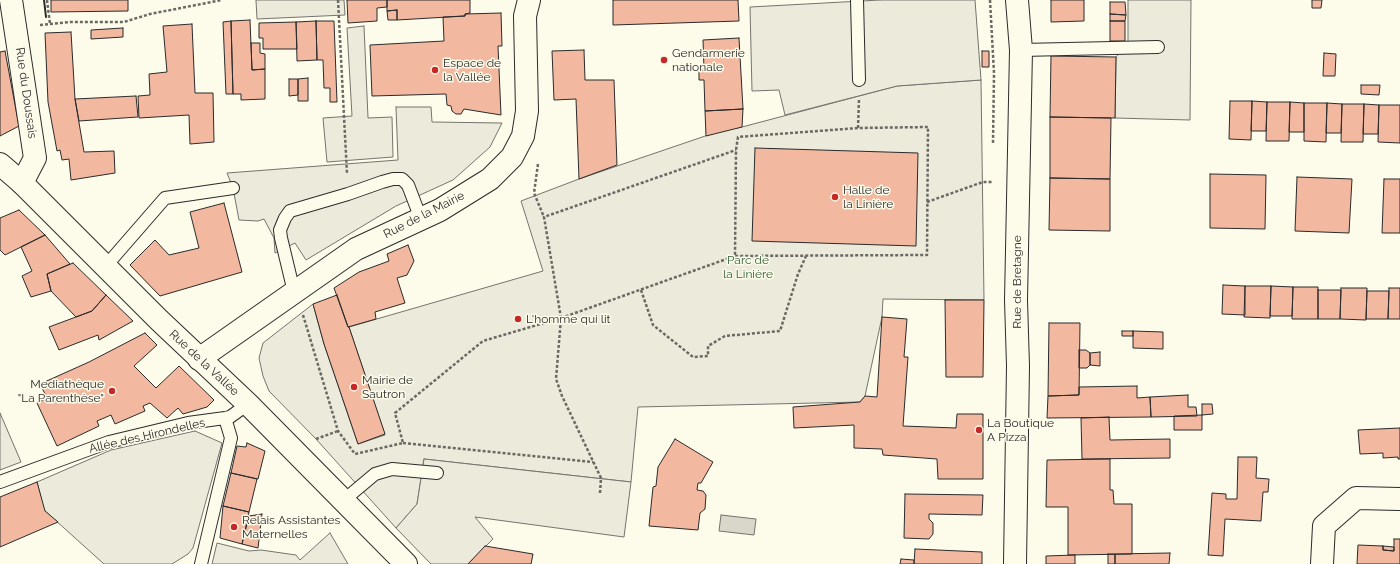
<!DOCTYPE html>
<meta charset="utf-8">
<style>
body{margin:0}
canvas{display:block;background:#fdfbea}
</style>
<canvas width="1400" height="564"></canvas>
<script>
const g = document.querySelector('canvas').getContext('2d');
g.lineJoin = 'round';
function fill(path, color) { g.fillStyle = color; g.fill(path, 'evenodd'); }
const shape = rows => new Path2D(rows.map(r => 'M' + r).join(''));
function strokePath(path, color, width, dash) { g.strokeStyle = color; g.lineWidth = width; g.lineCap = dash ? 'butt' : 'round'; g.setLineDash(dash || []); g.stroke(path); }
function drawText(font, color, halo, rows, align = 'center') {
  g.font = font + ' Raleway,sans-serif'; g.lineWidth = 3; g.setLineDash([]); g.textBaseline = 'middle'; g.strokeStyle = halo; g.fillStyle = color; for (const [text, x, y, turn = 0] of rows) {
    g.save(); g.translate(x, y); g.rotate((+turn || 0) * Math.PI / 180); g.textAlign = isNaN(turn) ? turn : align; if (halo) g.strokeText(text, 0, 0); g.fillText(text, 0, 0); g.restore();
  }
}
const green = shape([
 [364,26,368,118,392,117,393,157,327,162,323,118,352,116,347,28,364,26],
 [981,80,984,300,883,299,882,317,865,396,860,402,638,407,631,482,424,459,417,504,396,528,316,439,269,391,263,376,259,358,263,343,313,304,324,344,358,444,385,435,349,327,543,271,521,201,579,179,717,132,742,127,897,86,981,80],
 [195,431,222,443,193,548,188,554,172,564,104,564,44,510,37,482,111,450,195,431],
 [330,533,348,564,212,564,217,543,249,551,261,550,296,555,300,560,330,533]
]);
fill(green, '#ecebdb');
strokePath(green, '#74746e', 1);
const parking = shape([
 [256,0,344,0,345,15,257,19,256,0],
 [880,0,975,0,981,80,897,86,785,115,779,90,752,91,750,7,880,0],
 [1128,0,1191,0,1190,120,1115,118,1116,57,1128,42,1128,0],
 [396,107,431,107,432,122,502,123,490,147,453,180,396,206,306,260,295,243,275,253,274,238,264,219,258,221,239,220,233,188,227,173,398,160,396,107],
 [0,413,21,462,0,470,0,413],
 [424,459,631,482,624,537,475,517,493,539,468,564,431,564,396,528,417,504,424,459]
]);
fill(parking, '#eceadb');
strokePath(parking, '#74746e', 1);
const water = shape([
 [721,515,756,519,754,535,719,531,721,515]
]);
fill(water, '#d8d7c9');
strokePath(water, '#74746e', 1);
const building = shape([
 [51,0,128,0,128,11,51,12,51,0],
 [347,0,387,0,387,7,377,8,377,21,348,23,347,0],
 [387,0,470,0,470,13,465,14,465,16,397,20,397,10,387,11,387,0],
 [613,0,738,0,739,21,613,25,613,0],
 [1051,0,1084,0,1084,21,1051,22,1051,0],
 [1312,0,1322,0,1321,8,1312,8,1312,0],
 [1110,2,1125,2,1126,15,1110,14,1110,2],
 [397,10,397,20,388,20,387,11,397,10],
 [501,13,502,46,498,46,501,115,464,109,461,114,456,114,452,111,451,106,447,105,446,94,372,96,370,45,444,41,443,17,465,16,465,14,501,13],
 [1110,14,1126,15,1125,21,1110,21,1110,14],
 [250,20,252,70,265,69,265,99,241,100,241,94,233,94,231,21,250,20],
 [231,21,233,94,226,94,223,22,231,21],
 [316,21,317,60,297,61,296,22,316,21],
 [316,21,334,21,337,102,330,102,330,88,324,88,323,60,317,60,316,21],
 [1110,21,1125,21,1125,41,1110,41,1110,21],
 [296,22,297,49,263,49,263,38,259,38,259,23,296,22],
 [192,24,195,93,213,93,214,142,190,144,189,115,139,118,138,96,150,95,149,74,167,72,163,26,192,24],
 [123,28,123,37,91,39,91,30,123,28],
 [71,32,75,99,84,152,114,151,115,173,71,180,69,159,62,160,60,150,57,151,55,140,48,102,45,33,71,32],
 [739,38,743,109,705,111,704,80,699,80,699,70,704,70,703,40,739,38],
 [251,43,260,43,260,53,265,54,265,69,252,70,251,43],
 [584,50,585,80,614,80,617,165,579,179,576,99,554,100,552,51,584,50],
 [5,51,19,126,0,136,0,52,5,51],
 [982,51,989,51,989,67,982,67,982,51],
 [1324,53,1336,54,1335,76,1323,76,1324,53],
 [1051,56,1116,57,1115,118,1050,117,1051,56],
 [308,78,308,101,298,101,298,79,308,78],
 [289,79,298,79,298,95,289,96,289,79],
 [1361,85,1380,85,1379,95,1361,94,1361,85],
 [136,96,138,117,79,121,75,99,136,96],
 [1230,101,1252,101,1251,140,1229,139,1230,101],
 [1252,101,1267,102,1266,131,1251,131,1252,101],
 [1267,102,1290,102,1289,141,1266,141,1267,102],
 [1290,102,1304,103,1304,132,1289,132,1290,102],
 [1304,103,1327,103,1326,142,1304,141,1304,103],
 [1327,103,1342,104,1341,133,1326,133,1327,103],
 [1342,104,1364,104,1363,142,1341,142,1342,104],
 [1364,104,1379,105,1378,134,1363,134,1364,104],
 [1379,105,1400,105,1400,143,1378,142,1379,105],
 [743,109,742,127,706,136,705,111,743,109],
 [1050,117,1111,118,1110,179,1050,178,1050,117],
 [755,148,918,153,916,246,752,241,755,148],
 [1210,174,1266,175,1265,229,1210,228,1210,174],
 [1297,177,1352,179,1349,233,1295,231,1297,177],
 [1050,178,1110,179,1110,231,1049,230,1050,178],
 [1384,179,1400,179,1400,233,1382,233,1384,179],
 [224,203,242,272,160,296,130,265,155,240,169,255,199,248,190,212,224,203],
 [19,210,45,235,5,255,0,250,0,218,19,210],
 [45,235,70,264,47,274,51,291,31,297,22,276,32,271,21,247,45,235],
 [408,245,414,261,407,275,397,278,405,303,375,312,376,319,348,327,334,288,359,272,389,261,387,254,408,245],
 [73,263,106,295,92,311,76,317,51,291,47,274,73,263],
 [1223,285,1245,286,1245,315,1222,314,1223,285],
 [1245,286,1271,286,1270,318,1244,317,1245,286],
 [1271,286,1293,287,1292,316,1270,316,1271,286],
 [1293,287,1318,287,1318,319,1292,319,1293,287],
 [1341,288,1367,288,1366,320,1340,319,1341,288],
 [1389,288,1400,288,1400,319,1388,319,1389,288],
 [1318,290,1341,290,1340,319,1318,319,1318,290],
 [1367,291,1389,291,1388,319,1366,319,1367,291],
 [106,295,133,321,99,340,98,335,59,350,49,327,92,311,106,295],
 [337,295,348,327,349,327,385,434,358,444,324,344,313,304,337,295],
 [945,300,984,300,983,377,946,377,945,300],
 [882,317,907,319,904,357,908,357,903,426,956,428,957,414,983,414,983,479,938,479,937,459,883,455,882,449,854,448,854,425,794,428,793,407,860,402,865,396,877,397,882,317],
 [1049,323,1080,323,1079,395,1048,396,1049,323],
 [1122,331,1133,331,1133,336,1122,336,1122,331],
 [1133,331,1163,332,1163,349,1133,348,1133,331],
 [145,333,157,345,134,366,156,388,179,366,214,400,207,407,183,414,178,408,167,418,150,403,143,406,145,411,115,424,111,415,97,421,99,426,57,446,37,403,47,398,40,384,89,362,145,333],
 [1079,350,1086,350,1090,353,1090,365,1087,368,1079,368,1079,350],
 [1100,352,1100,366,1090,365,1090,353,1100,352],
 [1137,386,1137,398,1150,397,1151,417,1047,418,1048,396,1079,395,1079,387,1137,386],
 [1188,395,1188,407,1196,407,1197,416,1151,417,1150,397,1188,395],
 [1202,404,1212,404,1213,414,1202,415,1202,404],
 [1202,415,1202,430,1174,430,1174,416,1202,415],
 [1109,417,1110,440,1170,439,1170,458,1082,459,1081,418,1109,417],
 [1400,428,1400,459,1398,459,1398,457,1383,458,1383,453,1360,454,1358,430,1400,428],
 [675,439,713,462,701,483,698,483,697,490,703,491,706,495,705,509,700,513,698,530,649,526,653,487,656,486,658,467,675,439],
 [247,443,265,451,258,479,231,473,237,446,246,447,247,443],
 [1238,457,1257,457,1256,478,1269,479,1268,492,1263,492,1261,521,1225,519,1223,556,1208,555,1212,493,1226,494,1226,499,1237,499,1238,457],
 [1110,459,1110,490,1113,490,1114,504,1132,504,1132,554,1068,555,1068,507,1046,507,1047,460,1110,459],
 [231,473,257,479,249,512,223,506,231,473],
 [37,482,45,511,58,522,0,547,0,497,37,482],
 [905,494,983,495,982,515,929,514,929,519,933,523,933,534,929,539,904,538,905,494],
 [223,506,249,512,242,544,220,538,223,506],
 [262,514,258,548,242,544,249,516,262,514],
 [1394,539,1400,539,1400,564,1357,564,1358,545,1383,546,1383,550,1394,551,1394,539],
 [485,546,533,554,531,564,468,564,485,546],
 [1383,546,1394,547,1394,551,1383,550,1383,546],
 [915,549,982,552,982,564,914,564,915,549],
 [1170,553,1169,564,1115,564,1115,554,1170,553],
 [1108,554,1115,554,1115,564,1108,564,1108,554],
 [1075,555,1075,564,1046,564,1046,556,1075,555],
 [901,559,914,560,914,564,900,564,901,559]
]);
fill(building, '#f2b8a0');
strokePath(building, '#2b2b2b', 1);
const lane = shape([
 [857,0,859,80],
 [1021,50,1158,47],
 [105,267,165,198,233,188],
 [294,292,281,238,280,230,285,218,290,211,348,194,382,182,393,179,402,179,408,185,421,219],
 [0,482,109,442,188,423,225,418,230,417,248,404],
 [344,500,375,474,392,469,437,473],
 [201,564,231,438,225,418]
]);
const street = shape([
 [11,0,35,158,22,183],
 [199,359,356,249,440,210,490,179,512,157,523,136,527,111,525,16,529,0],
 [1322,564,1324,526,1356,498,1400,499]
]);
const secondary = shape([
 [0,164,22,183,159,320,248,404,406,564],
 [1015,564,1018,366,1016,300,1021,50,1017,0]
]);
strokePath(lane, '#2b2b2b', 14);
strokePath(street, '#2b2b2b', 24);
strokePath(secondary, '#2b2b2b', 24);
strokePath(shape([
 [47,0,50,24],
 [338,0,347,174],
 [990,0,994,73,993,143],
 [40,25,70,22,124,22,150,14,222,0],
 [858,128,859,99],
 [538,164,534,193,544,217],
 [927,202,983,182,992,182],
 [641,290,653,325,693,357,708,356,708,346,725,336,780,331,798,274,806,256],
 [303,315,338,431,355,454,403,443,395,413,483,341,561,318,735,256,927,255,928,127,858,128,738,137,736,150,735,256],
 [316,439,338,431],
 [403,443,593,462],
 [600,493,601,478,562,396,556,379,561,318,544,217,736,150]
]), '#6a6964', 2.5, [3, 2]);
strokePath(lane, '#fdfbea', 12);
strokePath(street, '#fdfbea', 22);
strokePath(secondary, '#fdfbea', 22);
strokePath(shape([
 [44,0,46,17]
]), '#2b2b2b', 2);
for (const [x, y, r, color] of [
 [664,60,4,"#c62828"],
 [435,70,4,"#c62828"],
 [835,197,4,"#c62828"],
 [518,319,4,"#c62828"],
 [354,387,4,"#c62828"],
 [112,391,4,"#c62828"],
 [979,430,4,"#c62828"],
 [234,527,4,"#c62828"]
]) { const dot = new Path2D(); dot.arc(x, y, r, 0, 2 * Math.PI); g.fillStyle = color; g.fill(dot); strokePath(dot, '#fdfbea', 1.5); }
drawText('12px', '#2b2b2b', '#fdfbea', [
 ["Gendarmerie",672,53],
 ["nationale",672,67],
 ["Espace de",443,63],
 ["la Vallée",443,77],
 ["Halle de",843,190],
 ["la Linière",843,204],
 ["L'homme qui lit",526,319],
 ["Mairie de",362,380],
 ["Sautron",362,394],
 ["Mediathèque",104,384,"right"],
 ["\"La Parenthèse\"",104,398,"right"],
 ["La Boutique",987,423],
 ["A Pizza",987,437],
 ["Relais Assistantes",242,520],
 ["Maternelles",242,534]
], 'left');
drawText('12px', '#2b2b2b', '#fdfbea', [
 ["Rue du Doussais",26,93,82],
 ["Rue de la Mairie",424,215,-27],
 ["Rue de Bretagne",1017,282,-90],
 ["Rue de la Vallée",204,363,43],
 ["Allée des Hirondelles",147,436,-13]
]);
drawText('12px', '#34623c', '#fdfbea', [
 ["Parc de",748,260],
 ["la Linière",748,274]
]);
</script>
